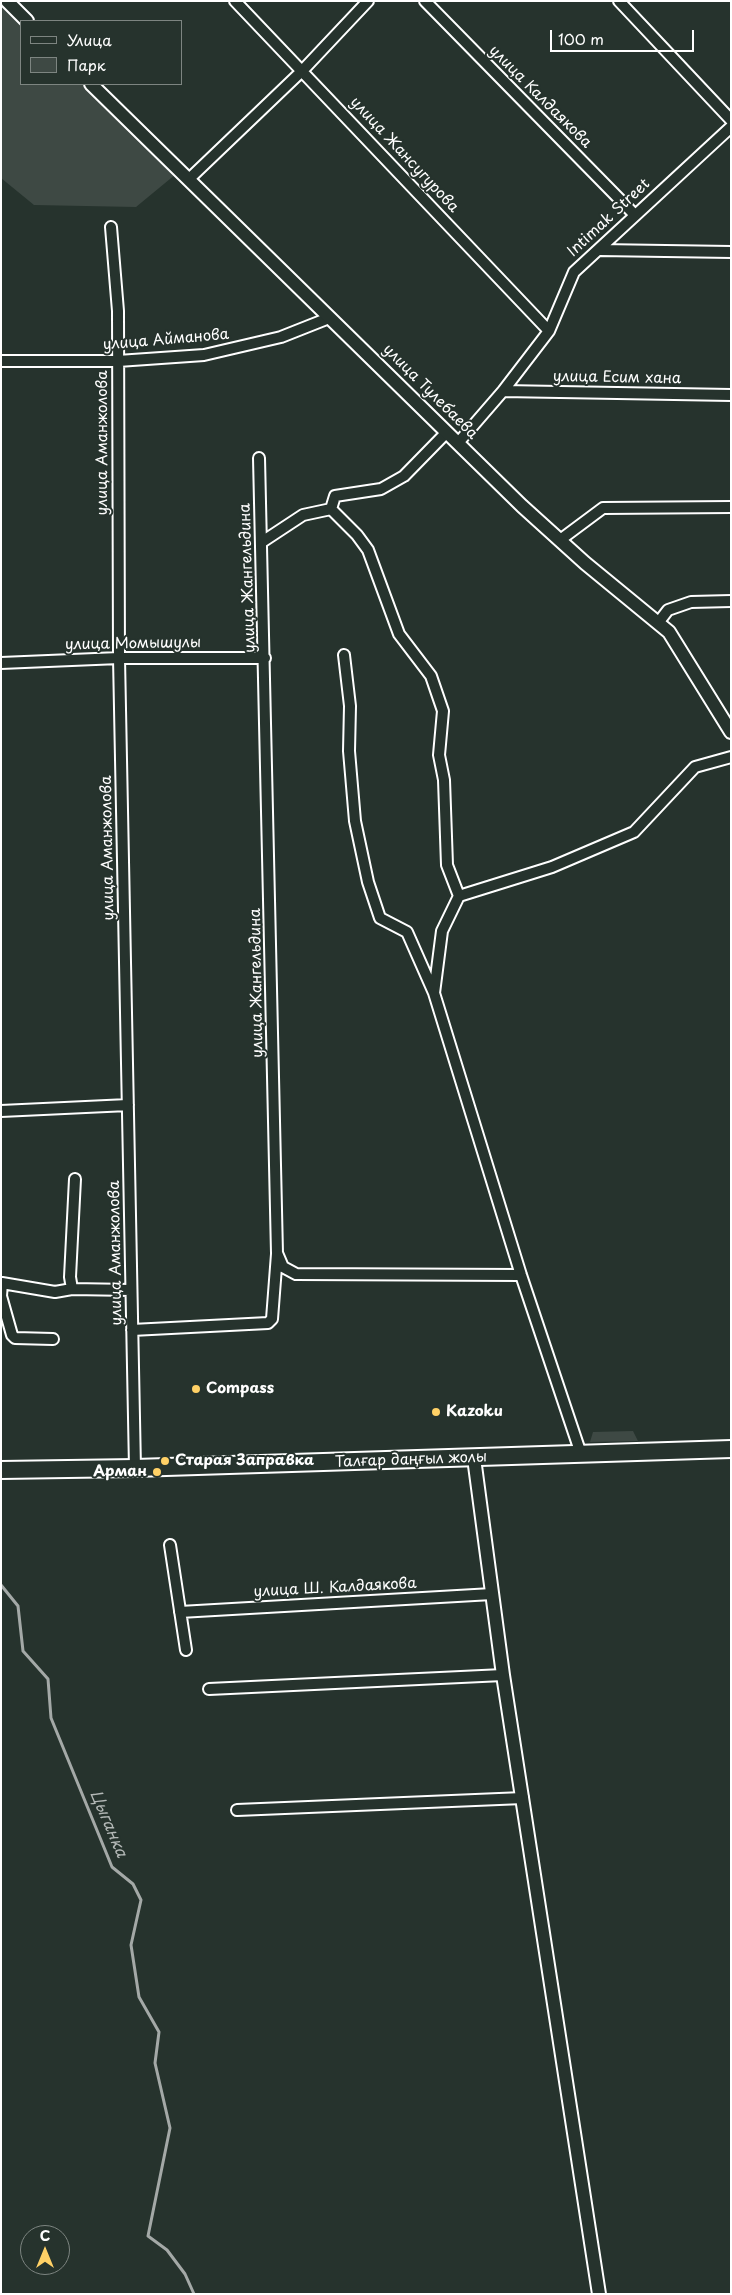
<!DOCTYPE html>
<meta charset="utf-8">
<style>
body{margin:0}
#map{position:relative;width:732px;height:2295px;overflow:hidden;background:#26332d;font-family:"Playpen Sans",sans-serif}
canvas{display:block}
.frame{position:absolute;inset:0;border:2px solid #fff;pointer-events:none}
.legend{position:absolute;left:20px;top:20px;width:162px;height:65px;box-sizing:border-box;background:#26332d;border:1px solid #7d8581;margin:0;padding:6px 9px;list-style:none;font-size:15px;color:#fff}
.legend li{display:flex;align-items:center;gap:10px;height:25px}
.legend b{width:25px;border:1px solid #7d8581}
.north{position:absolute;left:20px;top:2225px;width:50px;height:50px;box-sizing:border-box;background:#26332d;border:1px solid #7d8581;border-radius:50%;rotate:0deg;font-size:14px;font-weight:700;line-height:20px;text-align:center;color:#fff}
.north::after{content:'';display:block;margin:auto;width:18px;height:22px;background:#ffd166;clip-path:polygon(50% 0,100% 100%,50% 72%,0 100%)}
.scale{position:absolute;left:550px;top:30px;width:144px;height:22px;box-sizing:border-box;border:2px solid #fff;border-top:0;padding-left:6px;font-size:15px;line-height:18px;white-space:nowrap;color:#fff;-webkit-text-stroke:4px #26332d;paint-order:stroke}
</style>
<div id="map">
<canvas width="732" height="2295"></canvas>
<div class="frame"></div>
<ul class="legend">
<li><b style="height:6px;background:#26332d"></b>Улица</li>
<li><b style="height:14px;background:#3e4944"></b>Парк</li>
</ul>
<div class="north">С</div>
<div class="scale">100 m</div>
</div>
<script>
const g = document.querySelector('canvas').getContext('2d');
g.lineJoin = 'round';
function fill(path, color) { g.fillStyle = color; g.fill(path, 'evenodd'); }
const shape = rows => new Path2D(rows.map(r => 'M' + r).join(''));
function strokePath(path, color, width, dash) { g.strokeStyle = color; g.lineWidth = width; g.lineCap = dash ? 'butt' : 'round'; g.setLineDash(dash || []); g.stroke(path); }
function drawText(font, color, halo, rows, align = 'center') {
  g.font = font + ' "Playpen Sans",sans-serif'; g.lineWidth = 4; g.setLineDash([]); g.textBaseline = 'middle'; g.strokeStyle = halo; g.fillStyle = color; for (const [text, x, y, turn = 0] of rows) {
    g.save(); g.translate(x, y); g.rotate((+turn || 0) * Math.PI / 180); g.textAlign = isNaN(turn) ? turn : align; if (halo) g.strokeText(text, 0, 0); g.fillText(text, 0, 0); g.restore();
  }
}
fill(shape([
 [1,5,21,24,21,84,83,84,176,174,136,207,34,205,1,178],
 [633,1431,638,1441,590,1442,593,1432]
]), '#3e4944');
strokePath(shape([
 [1,1585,18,1606,23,1651,48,1679,51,1718,112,1867,133,1884,141,1900,131,1945,139,1997,159,2032,155,2063,170,2128,148,2236,167,2250,185,2274,194,2294]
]), '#a4a9a7', 3);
const minor = shape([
 [235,1,549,331],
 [425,1,634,214],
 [619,1,731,120],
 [189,179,303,70,368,1],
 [111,227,118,311,119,658,135,1468],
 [600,250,731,252],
 [1,361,118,361,204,355,281,337,329,318],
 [503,391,731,395],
 [447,432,404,476,381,489,335,496,331,509,357,535,368,550,399,634,431,676,443,711,439,755,444,780,447,865,459,896,552,867,634,832,695,767,731,757],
 [458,443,503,391,549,331,574,272,731,127],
 [259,458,277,1253,283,1267,296,1274,521,1275],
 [560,540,603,508,731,507],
 [262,542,303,515,331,509],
 [658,623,668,610,691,602,731,601],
 [344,655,350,706,349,751,355,821,368,882,380,918,407,932,434,993,521,1275,581,1454],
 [1,663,119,658,265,658],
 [434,993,442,931,459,896],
 [1,1111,128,1105],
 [75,1179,70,1277,72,1289,131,1290],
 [132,1330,268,1323,272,1319,277,1254],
 [53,1339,15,1338,12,1335,1,1296,2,1283,55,1292,72,1289],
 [170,1545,186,1650],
 [180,1612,492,1594],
 [209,1689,503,1675],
 [237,1810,523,1798]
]);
const tertiary = shape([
 [7,1,27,21],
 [91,84,522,506,585,563,669,632,731,732],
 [474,1458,503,1675,599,2294]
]);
const primary = shape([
 [1,1470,135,1468,731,1449]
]);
strokePath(minor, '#fff', 14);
strokePath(tertiary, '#fff', 16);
strokePath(primary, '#fff', 20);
strokePath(minor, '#26332d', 10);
strokePath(tertiary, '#26332d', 12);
strokePath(primary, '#26332d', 16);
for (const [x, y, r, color] of [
 [196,1389,5,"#ffd166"],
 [436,1412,5,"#ffd166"],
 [165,1461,5,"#ffd166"],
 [157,1472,5,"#ffd166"]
]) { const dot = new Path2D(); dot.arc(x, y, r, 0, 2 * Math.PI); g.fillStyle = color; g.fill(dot); strokePath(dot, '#26332d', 2); }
drawText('15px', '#fff', '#26332d', [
 ["улица Калдаякова",540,97,45],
 ["улица Жансугурова",404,155,47],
 ["Intimak Street",609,218,-43],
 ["улица Айманова",166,340,-5],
 ["улица Есим хана",617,378,1],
 ["улица Тулебаева",430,392,45],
 ["улица Аманжолова",103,443,-90],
 ["улица Жангельдина",248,578,-92],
 ["улица Момышулы",133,644,-1],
 ["улица Аманжолова",108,848,-91],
 ["улица Жангельдина",257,983,-91],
 ["улица Аманжолова",116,1253,-91],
 ["Талғар даңғыл жолы",411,1460,-2],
 ["улица Ш. Калдаякова",335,1588,-3]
]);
drawText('bold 15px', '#fff', '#26332d', [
 ["Compass",206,1389],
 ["Kazoku",446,1412],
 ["Старая Заправка",175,1461],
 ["Арман",147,1472,"right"]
], 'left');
drawText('italic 16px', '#b3b8b6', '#26332d', [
 ["Цыганка",108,1824,67]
]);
</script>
